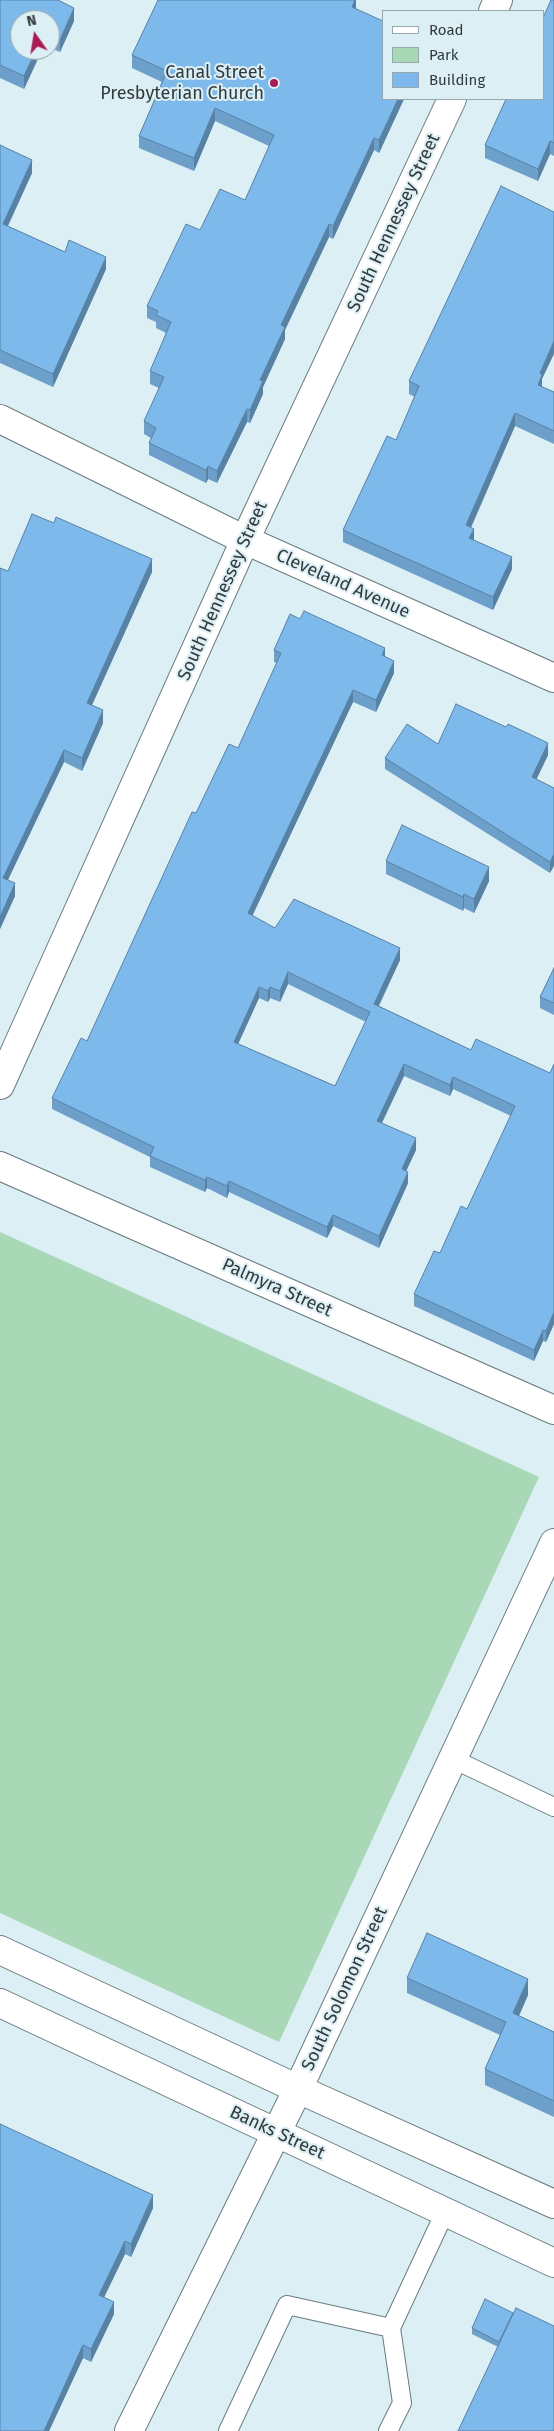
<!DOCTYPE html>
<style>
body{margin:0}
#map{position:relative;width:554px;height:2431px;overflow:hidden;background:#dbeff4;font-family:"Fira Sans",sans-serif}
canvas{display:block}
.legend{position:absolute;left:382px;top:10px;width:162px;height:90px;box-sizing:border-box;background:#dbeff4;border:1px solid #97a7aa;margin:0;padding:6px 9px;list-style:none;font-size:15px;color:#323a3c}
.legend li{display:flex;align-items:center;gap:10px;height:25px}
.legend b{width:25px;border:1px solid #97a7aa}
.north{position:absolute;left:10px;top:10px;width:50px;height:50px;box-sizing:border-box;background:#dbeff4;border:1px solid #97a7aa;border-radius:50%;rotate:347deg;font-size:14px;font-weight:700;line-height:20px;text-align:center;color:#323a3c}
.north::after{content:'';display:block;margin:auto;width:18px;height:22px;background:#ac1c53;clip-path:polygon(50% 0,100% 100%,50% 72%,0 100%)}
</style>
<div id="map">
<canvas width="554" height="2431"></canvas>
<ul class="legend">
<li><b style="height:6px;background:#fff"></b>Road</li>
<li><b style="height:14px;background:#a8d8b6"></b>Park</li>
<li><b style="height:14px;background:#7db9eb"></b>Building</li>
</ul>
<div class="north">N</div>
</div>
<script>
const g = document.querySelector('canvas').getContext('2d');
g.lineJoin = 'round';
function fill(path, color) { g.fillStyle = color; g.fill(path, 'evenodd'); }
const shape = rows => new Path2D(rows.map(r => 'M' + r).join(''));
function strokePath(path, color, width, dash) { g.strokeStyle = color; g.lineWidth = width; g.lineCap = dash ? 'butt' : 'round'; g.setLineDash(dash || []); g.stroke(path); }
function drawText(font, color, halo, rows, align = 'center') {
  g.font = font + ' "Fira Sans",sans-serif'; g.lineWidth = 4; g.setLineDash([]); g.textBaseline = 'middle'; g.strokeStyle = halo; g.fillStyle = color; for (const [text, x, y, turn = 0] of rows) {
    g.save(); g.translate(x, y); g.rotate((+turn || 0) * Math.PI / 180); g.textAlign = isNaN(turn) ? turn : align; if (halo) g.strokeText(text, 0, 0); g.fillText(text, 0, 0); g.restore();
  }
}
fill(shape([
 [0,1232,539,1477,279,2042,0,1913]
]), '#a8d8b6');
const lane = shape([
 [453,1759,554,1807],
 [228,2431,287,2305,391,2328],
 [388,2431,402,2403,391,2328,445,2212]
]);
const street = shape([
 [493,11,498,0],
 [0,419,245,540,554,678],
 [0,1085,245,540,452,99],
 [0,1166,554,1410],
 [0,1950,298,2089,554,2204],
 [0,2003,554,2263],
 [129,2431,298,2089,554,1543]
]);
strokePath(lane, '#6a7c81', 20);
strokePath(street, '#6a7c81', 30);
strokePath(lane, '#fff', 18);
strokePath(street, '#fff', 28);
fill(shape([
 [0,0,74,21,60,52,50,48,50,20,20,50,42,50,24,89,0,78],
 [356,0,356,9,383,99,404,99,379,153,374,150,333,239,329,237,285,330,285,339,263,387,263,394,250,423,247,422,217,483,208,479,206,483,149,455,149,443,151,438,144,434,144,421,159,388,150,384,150,371,166,333,156,328,156,322,147,318,147,306,200,230,245,200,269,146,215,121,194,171,139,148,139,136,162,82,132,68,132,55],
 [554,0,554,156,550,154,538,181,485,158,485,145],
 [0,145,32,173,8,226,65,252,106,269,53,387,0,363],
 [542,379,542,387,554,392,554,444,515,426,471,528,474,540,512,569,493,610,343,542,343,530,396,440,415,397,409,394,409,381],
 [0,568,8,571,152,572,92,705,103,723,82,771,64,762,8,880,15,896,0,929],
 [274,650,385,657,394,673,376,712,353,702,252,916,275,928,400,960,379,1006,471,1050,550,1073,554,1064,554,1324,546,1342,543,1341,534,1361,414,1306,414,1294,467,1209,511,1116,453,1089,450,1096,404,1076,382,1123,416,1150,406,1171,408,1183,379,1248,333,1226,327,1238,229,1192,227,1198,207,1188,205,1192,150,1167,150,1157,52,1109,52,1098,87,1041,196,813,238,748,277,663,274,662],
 [288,984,366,1022,335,1086,238,1044,259,998,268,1002,270,998,280,1002],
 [438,744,548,755,536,779,554,788,550,873,385,769,385,758],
 [386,861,489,881,474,913,464,908,463,911,386,874],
 [554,968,554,1015,540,1008,540,997],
 [407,1978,528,1995,519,2016,554,2032,554,2117,485,2085,485,2069,500,2035,407,1993],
 [0,2124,153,2208,131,2257,125,2254,104,2297,114,2314,91,2362,83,2358,49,2431,0,2431],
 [513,2313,498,2347,472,2334,472,2328]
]), '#6c9fca');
fill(shape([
 [355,0,356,0,356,10,352,7],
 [74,8,74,21,60,52,60,40],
 [36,50,42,50,24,89,24,76],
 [398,99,404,99,379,153,379,140],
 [215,108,215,121,194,171,194,158],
 [374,138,374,150,333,239,333,226],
 [550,141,550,154,538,181,538,169],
 [32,160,32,173,3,236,3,224],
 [329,224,329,237,285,330,285,339,263,387,263,394,250,423,250,410,260,380,281,325],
 [106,257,106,269,53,387,53,374],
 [554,341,554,354,542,379,542,387,538,385,540,373],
 [247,409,247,422,217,483,217,471],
 [515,413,515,426,466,538,466,525],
 [208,466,208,479,206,483,206,470],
 [474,529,474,542,469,538],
 [512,557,512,569,493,610,493,597],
 [152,559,152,572,87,716,87,703],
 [385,648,385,659,382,655],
 [394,661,394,673,376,712,376,700],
 [353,690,353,702,248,925,248,913],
 [103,710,103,723,82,771,82,758],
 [548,743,548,755,532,789,532,777],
 [64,750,64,762,3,890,3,878],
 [554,854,554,866,550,873,550,862],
 [489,867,489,881,474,913,474,899],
 [15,883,15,896,0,929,0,917],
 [464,894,464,908,463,911,463,897],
 [400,948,400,960,374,1015,374,1004],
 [288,972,288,984,280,1002,280,991],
 [259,987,259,998,234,1053,234,1042],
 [270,987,270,998,268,1002,268,991],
 [404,1064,404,1076,377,1133,377,1121],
 [453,1077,453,1089,450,1096,450,1085],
 [416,1138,416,1150,402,1180,402,1169],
 [408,1172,408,1183,379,1248,379,1236],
 [207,1177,207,1188,205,1192,205,1180],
 [229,1181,229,1192,227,1198,227,1186],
 [333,1215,333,1226,327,1238,327,1227],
 [554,1312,554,1324,546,1342,546,1331],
 [543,1330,543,1341,534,1361,534,1350],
 [528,1979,528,1995,513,2029,513,2013],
 [153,2195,153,2208,131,2257,131,2244],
 [125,2241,125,2254,99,2308,99,2295],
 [114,2302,114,2314,91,2362,91,2349],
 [83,2345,83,2358,49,2431,44,2431]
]), '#5882a4');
const building = shape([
 [0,0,58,0,74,8,60,40,50,35,50,20,20,20,20,50,36,50,24,76,0,65,0,0],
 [158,0,355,0,352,7,383,21,383,99,398,99,379,140,374,138,333,226,329,224,281,325,285,327,260,380,263,381,250,410,247,409,217,471,208,466,206,470,149,443,156,428,144,421,164,377,150,371,171,322,156,315,158,311,147,306,186,224,200,230,220,189,245,200,274,135,215,108,194,158,139,136,167,71,132,55,158,0],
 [551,0,554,0,554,143,550,141,538,169,485,145,506,99,543,99,543,18,551,0],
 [0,145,32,160,3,224,65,252,69,240,106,257,53,374,0,350,0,145],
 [501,186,554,212,554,341,540,373,542,375,538,385,554,392,554,431,515,413,466,525,474,529,469,538,512,557,493,597,343,530,387,436,396,440,419,386,409,381,501,186],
 [32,514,54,523,56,517,152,559,87,703,103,710,82,758,64,750,3,878,15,883,0,917,0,568,8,571,32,514],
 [304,611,385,648,382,655,394,661,376,700,353,690,248,913,275,928,294,899,400,948,374,1004,471,1050,476,1039,550,1073,554,1064,554,1312,546,1331,543,1330,534,1350,414,1294,434,1251,440,1253,461,1206,467,1209,515,1106,453,1077,450,1085,404,1064,377,1121,416,1138,402,1169,408,1172,379,1236,333,1215,327,1227,229,1181,227,1186,207,1177,205,1180,150,1156,154,1147,52,1098,81,1038,87,1041,192,812,196,813,229,744,238,748,281,653,274,650,290,614,300,619,304,611],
 [288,972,370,1012,335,1086,234,1042,259,987,268,991,270,987,280,991,288,972],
 [456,704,506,727,508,724,548,743,532,777,554,788,554,854,550,862,385,758,407,724,438,744,456,704],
 [402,825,489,867,474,899,464,894,463,897,386,861,402,825],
 [554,968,554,1003,540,997,554,968],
 [427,1933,528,1979,513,2013,554,2032,554,2101,485,2069,506,2022,407,1978,427,1933],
 [0,2124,153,2195,131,2244,125,2241,99,2295,114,2302,91,2349,83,2345,44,2431,0,2431,0,2124],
 [485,2299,513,2313,499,2342,472,2328,485,2299],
 [516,2308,554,2326,554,2431,458,2431,516,2308]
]);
fill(building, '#7db9eb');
strokePath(building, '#5882a4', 1);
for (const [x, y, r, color] of [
 [274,83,5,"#ac1c53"]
]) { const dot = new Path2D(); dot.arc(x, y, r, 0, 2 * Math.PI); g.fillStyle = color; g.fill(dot); strokePath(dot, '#dbeff4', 2); }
drawText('18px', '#323a3c', '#dbeff4', [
 ["Canal Street",264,73],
 ["Presbyterian Church",264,94]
], 'right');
drawText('18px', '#323a3c', '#dbeff4', [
 ["South Hennessey Street",394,223,-65],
 ["Cleveland Avenue",343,584,24],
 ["South Hennessey Street",223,591,-66],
 ["Palmyra Street",277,1288,24],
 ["South Solomon Street",345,1989,-65],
 ["Banks Street",277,2133,25]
]);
</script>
